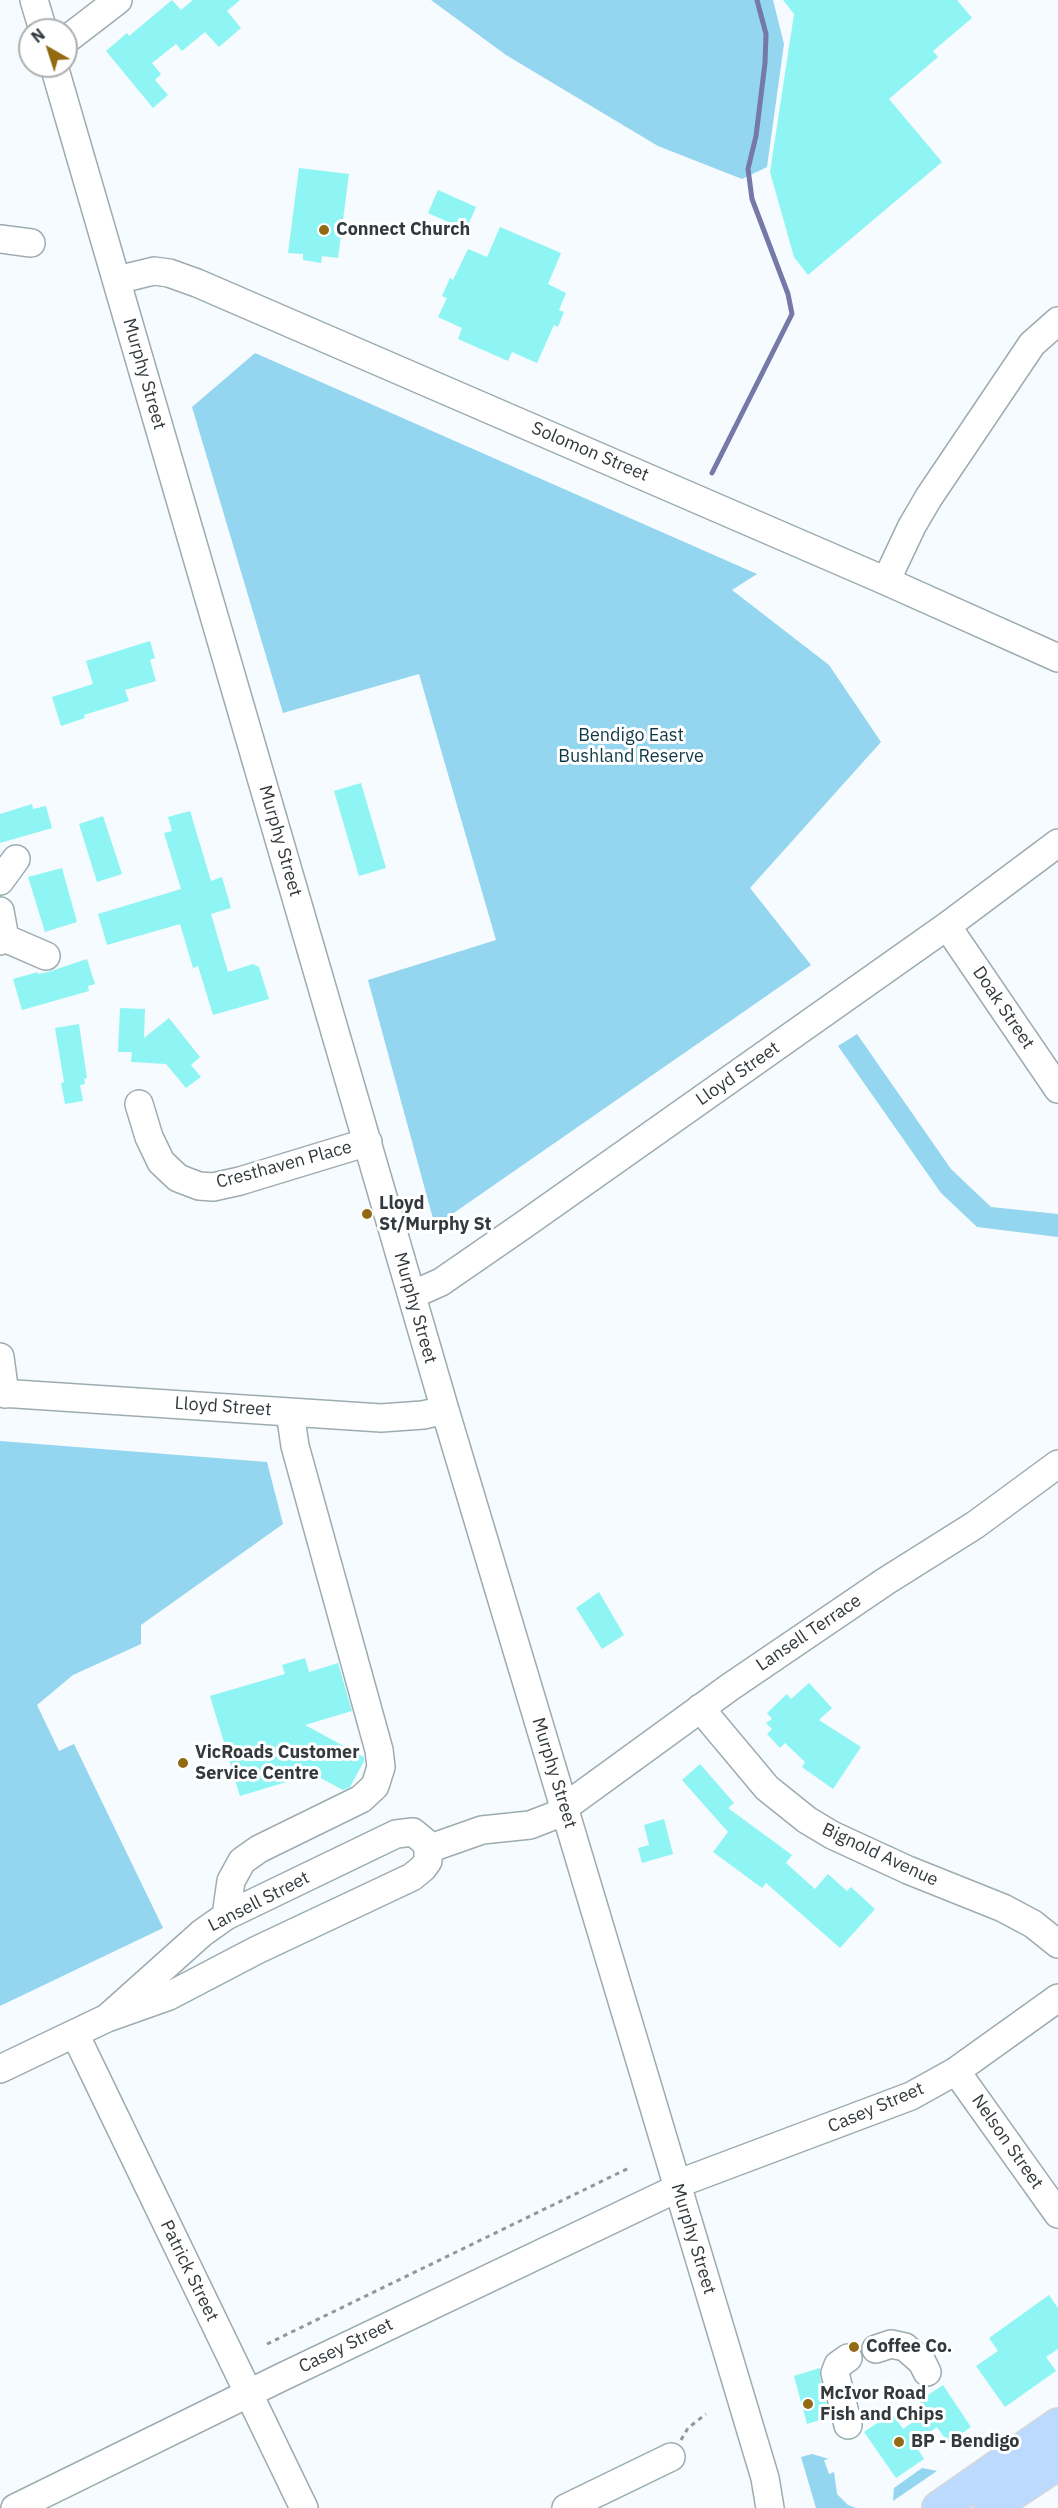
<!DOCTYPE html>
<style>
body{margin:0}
#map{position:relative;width:1058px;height:2508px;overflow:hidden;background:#f5fbfe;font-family:"IBM Plex Sans",sans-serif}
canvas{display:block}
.north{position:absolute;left:18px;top:18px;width:60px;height:60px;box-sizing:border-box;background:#fff;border:2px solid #adb0b1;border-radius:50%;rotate:321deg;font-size:16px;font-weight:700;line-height:24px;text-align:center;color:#33393c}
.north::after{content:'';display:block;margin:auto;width:21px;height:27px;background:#936a14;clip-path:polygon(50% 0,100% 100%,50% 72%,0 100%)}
</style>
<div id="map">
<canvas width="1058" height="2508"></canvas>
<div class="north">N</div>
</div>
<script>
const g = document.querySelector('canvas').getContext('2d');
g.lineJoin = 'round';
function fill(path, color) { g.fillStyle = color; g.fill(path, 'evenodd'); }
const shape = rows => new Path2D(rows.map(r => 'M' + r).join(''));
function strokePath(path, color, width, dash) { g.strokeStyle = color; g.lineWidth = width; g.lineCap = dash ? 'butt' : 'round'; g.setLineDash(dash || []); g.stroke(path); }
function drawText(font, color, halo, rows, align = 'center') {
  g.font = font + ' "IBM Plex Sans",sans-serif'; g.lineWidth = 6; g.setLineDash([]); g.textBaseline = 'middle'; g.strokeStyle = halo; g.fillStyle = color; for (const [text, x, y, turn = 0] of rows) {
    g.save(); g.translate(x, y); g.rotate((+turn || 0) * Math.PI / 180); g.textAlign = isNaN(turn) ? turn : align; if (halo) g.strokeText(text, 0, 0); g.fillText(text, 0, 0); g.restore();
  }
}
fill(shape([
 [431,0,773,0,784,44,767,167,742,179,658,146,506,55],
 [255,353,757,574,732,590,829,665,881,742,750,888,811,965,435,1226,368,980,496,940,419,674,283,713,192,407],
 [857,1034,951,1169,991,1207,1058,1214,1058,1237,977,1227,941,1193,838,1046],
 [0,1441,267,1462,283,1524,141,1625,141,1644,73,1675,37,1705,59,1751,74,1744,163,1928,0,2006],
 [812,2454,829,2459,824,2460,829,2474,834,2472,837,2494,848,2505,856,2508,816,2508,801,2457],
 [922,2468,937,2471,893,2501,894,2488]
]), '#94d6ef');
strokePath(shape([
 [712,473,792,314,788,294,752,199,748,169,756,136,765,63,766,34,757,0]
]), '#7479a8', 5);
fill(shape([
 [172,0,181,10,193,0,240,0,227,11,241,28,219,47,205,32,182,51,176,44,152,63,161,74,155,80,168,95,153,108,106,51,127,33,129,36],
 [783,0,957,0,972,18,933,51,938,57,889,99,942,162,808,275,794,257,770,172,794,14],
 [299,168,349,174,338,258,322,256,321,263,303,260,303,254,288,253],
 [438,190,476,207,466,230,428,213],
 [500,227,561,253,548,284,566,293,559,310,564,312,558,327,554,325,537,363,512,352,508,361,458,339,462,328,438,317,447,298,442,296,450,278,453,280,468,249,487,257],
 [150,641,155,658,150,660,156,681,125,690,129,701,84,715,85,718,61,726,52,697,93,684,86,661],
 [361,783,386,868,359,876,334,791],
 [32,804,33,809,46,806,52,828,0,843,0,814],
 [190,811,211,881,222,877,231,908,211,914,228,972,253,964,259,967,269,999,213,1015,198,966,193,968,180,924,107,945,98,914,181,889,164,833,172,831,168,817],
 [103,816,122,874,97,882,79,824],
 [62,868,77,922,45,932,28,877],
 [87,959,95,984,88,986,89,991,22,1010,13,979,38,972,38,974,48,972],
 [120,1008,145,1009,144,1038,169,1018,200,1057,191,1065,201,1077,186,1088,166,1064,131,1062,132,1052,118,1052],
 [79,1024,87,1078,84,1079,85,1084,80,1085,83,1101,65,1104,61,1083,64,1082,55,1028],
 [599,1592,624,1635,602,1649,576,1608],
 [305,1658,309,1672,338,1663,352,1711,305,1725,364,1757,364,1761,350,1787,343,1790,313,1774,240,1796,210,1696,285,1674,282,1665],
 [809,1683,832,1708,819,1720,861,1747,833,1789,802,1767,805,1762,785,1743,780,1748,767,1734,772,1729,766,1723,772,1719,767,1713,787,1694,791,1699],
 [700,1764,734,1803,728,1808,792,1855,786,1863,815,1889,828,1874,847,1891,851,1887,875,1909,840,1948,766,1883,762,1888,713,1852,728,1832,682,1780],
 [664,1819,673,1854,642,1863,638,1848,649,1845,644,1825],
 [1049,2295,1058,2308,1058,2349,1046,2357,1056,2371,1005,2407,976,2366,998,2351,989,2338],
 [820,2368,820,2377,830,2417,807,2424,794,2376],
 [943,2385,971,2427,948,2443,937,2427,914,2443,924,2459,896,2478,864,2432,892,2413,903,2429,927,2412,919,2401]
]), '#8ef5f4');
const minor = shape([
 [34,0,43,30],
 [66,40,118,0],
 [54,66,445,1410,765,2478,770,2508],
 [0,239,31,243],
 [117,280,154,271,169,273,197,283,886,581,1058,658],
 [886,581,912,526,929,497,1032,344,1058,321],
 [0,881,16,859],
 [0,911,4,933,0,941],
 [947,926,1058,1089],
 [2,937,46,956],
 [139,1104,149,1137,161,1162,178,1178,199,1186,213,1187,240,1181,368,1142],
 [412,1295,441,1282,525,1224,947,926,1058,843],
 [0,1357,5,1394],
 [0,1393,381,1418,423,1415,445,1410],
 [700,1708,767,1788,807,1820,832,1835,908,1870,1003,1908,1033,1924,1058,1944],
 [565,1807,730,1687,886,1581,975,1525,1058,1464],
 [428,1849,482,1830,530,1825,566,1811],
 [226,1916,231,1881,242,1861,259,1849,361,1799,375,1786,381,1767,379,1750,295,1446,290,1412],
 [75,2034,304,2508],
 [0,2069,107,2018,169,1996,257,1950,412,1877,423,1868,428,1861,428,1849,425,1842,413,1832,396,1834,226,1916,202,1933,107,2018],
 [956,2071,1058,2214],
 [677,2184,911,2096,956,2071,1058,1998],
 [876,2349,891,2344,905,2347,922,2362,927,2372],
 [848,2358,838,2365,835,2373,848,2425],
 [15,2508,282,2377,678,2188],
 [566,2508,671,2457]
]);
const major = shape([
 [939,2508,1058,2425],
 [990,2508,1058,2463]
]);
strokePath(minor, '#9dacb1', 30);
strokePath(major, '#d6d7d8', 36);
strokePath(shape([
 [267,2344,631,2167],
 [681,2440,688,2428,706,2414]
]), '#91979a', 3, [4.5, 4.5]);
strokePath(minor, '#fff', 27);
strokePath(major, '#bcdafd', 33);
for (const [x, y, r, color] of [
 [324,230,6,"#936a14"],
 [367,1214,6,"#936a14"],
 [183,1763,6,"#936a14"],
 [854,2347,6,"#936a14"],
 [808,2404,6,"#936a14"],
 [899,2442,6,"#936a14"]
]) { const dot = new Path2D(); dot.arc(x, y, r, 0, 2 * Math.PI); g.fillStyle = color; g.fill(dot); strokePath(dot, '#fff', 2); }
drawText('bold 18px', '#33393c', '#fff', [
 ["Connect Church",336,230],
 ["Lloyd",379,1204],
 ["St/Murphy St",379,1225],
 ["VicRoads Customer",195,1753],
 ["Service Centre",195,1774],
 ["Coffee Co.",866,2347],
 ["McIvor Road",820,2394],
 ["Fish and Chips",820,2415],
 ["BP - Bendigo",911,2442]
], 'left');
drawText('18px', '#33393c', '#fff', [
 ["Murphy Street",144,374,74],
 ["Solomon Street",590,452,23],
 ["Murphy Street",280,841,74],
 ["Doak Street",1003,1008,56],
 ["Lloyd Street",738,1074,-35],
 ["Cresthaven Place",284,1165,-15],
 ["Murphy Street",415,1308,74],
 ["Lloyd Street",223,1407,4],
 ["Lansell Terrace",809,1633,-34],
 ["Murphy Street",554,1773,73],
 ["Bignold Avenue",880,1855,25],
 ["Lansell Street",259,1902,-27],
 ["Casey Street",876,2108,-23],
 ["Nelson Street",1007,2142,55],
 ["Murphy Street",693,2239,73],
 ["Patrick Street",189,2271,64],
 ["Casey Street",346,2346,-26]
]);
drawText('18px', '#0f3946', '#fff', [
 ["Bendigo East",631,736],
 ["Bushland Reserve",631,757]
]);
</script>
